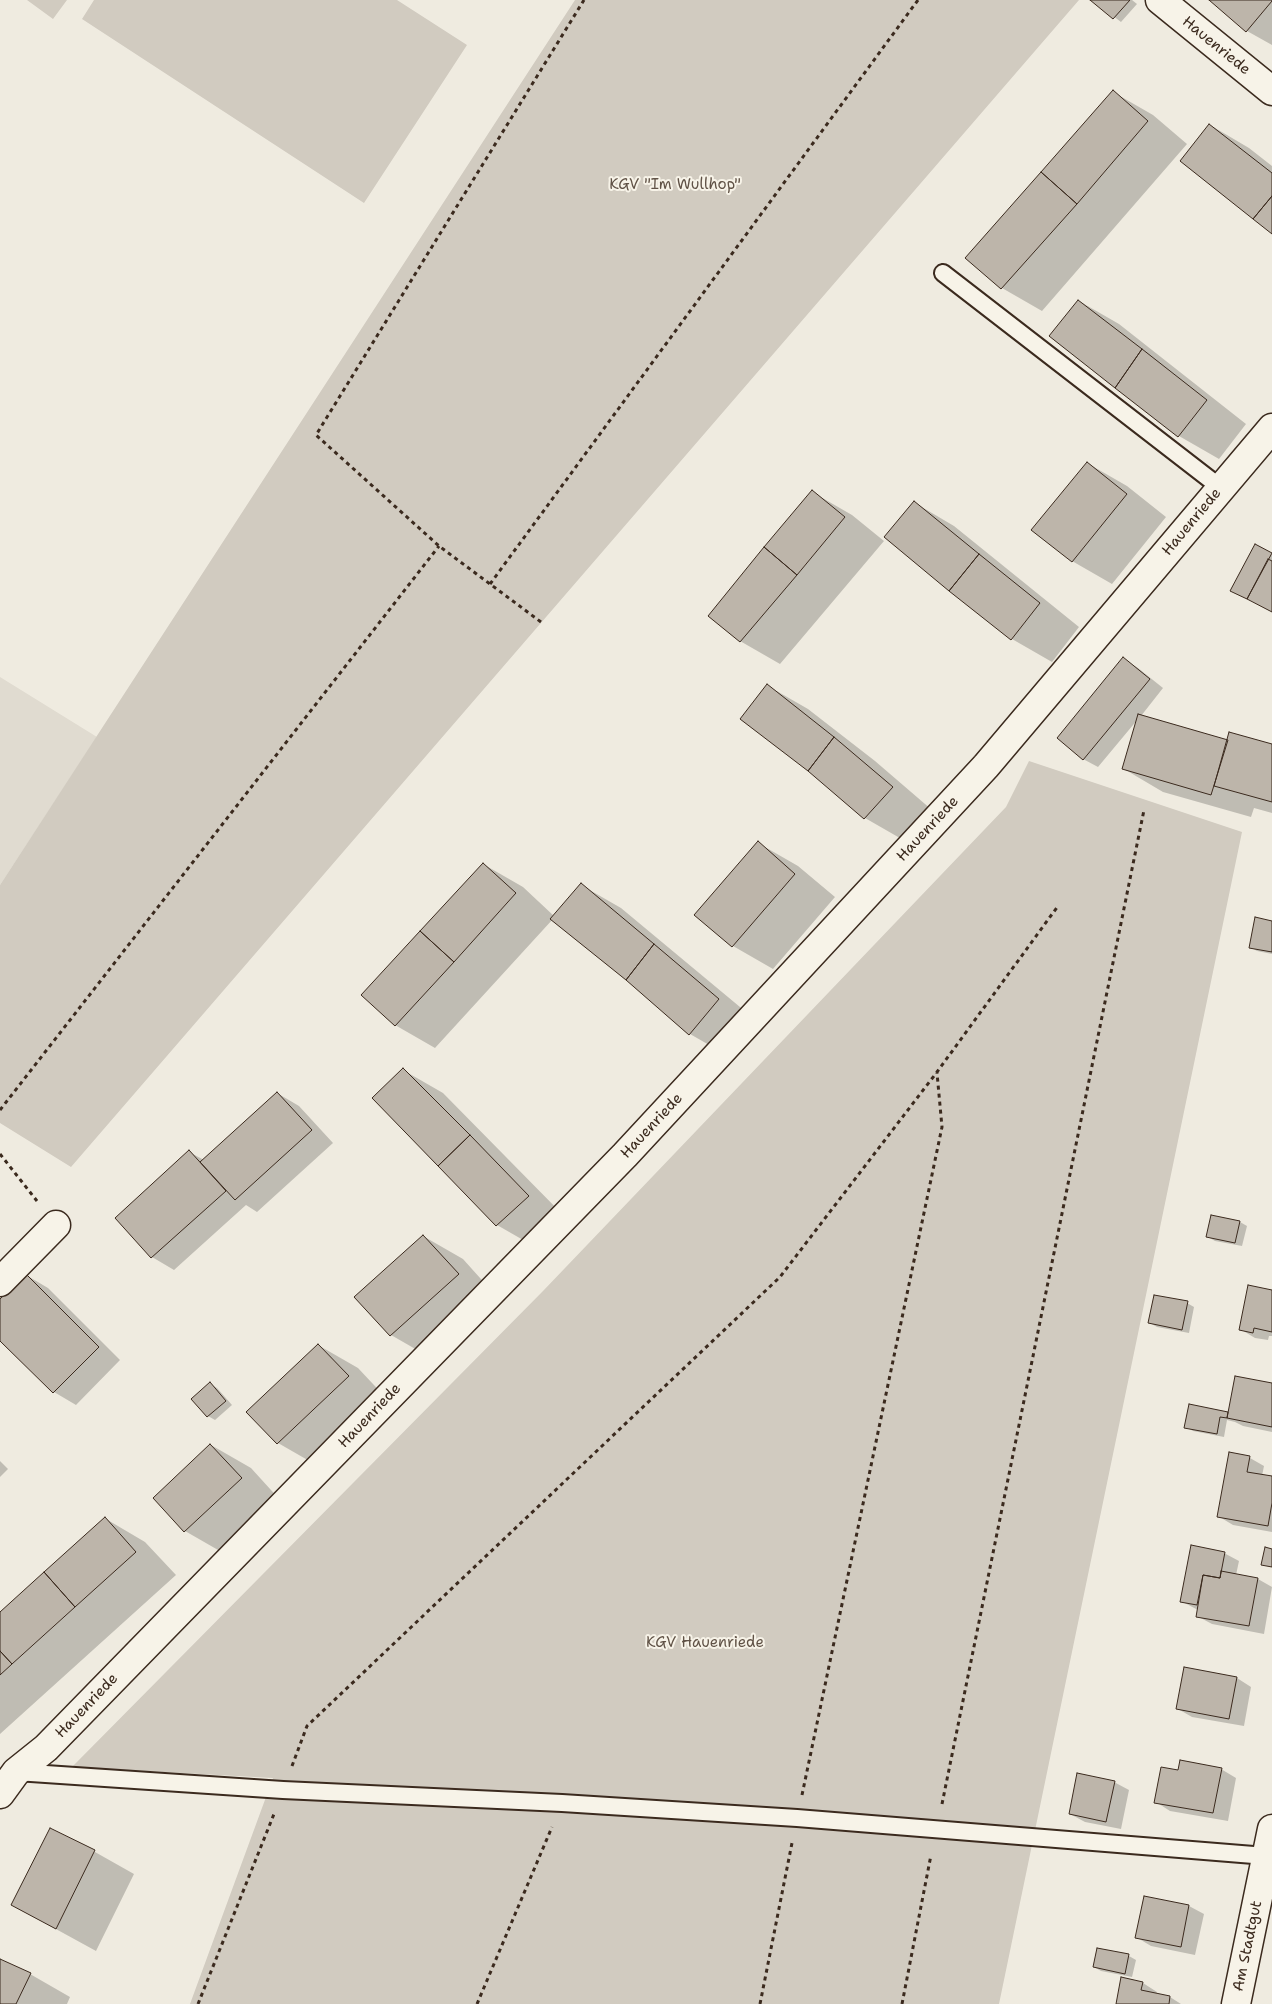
<!DOCTYPE html>
<style>
body{margin:0}
canvas{display:block;background:#efebe0}
</style>
<canvas width="1272" height="2004"></canvas>
<script>
const g = document.querySelector('canvas').getContext('2d');
g.lineJoin = 'round';
function fill(path, color) { g.fillStyle = color; g.fill(path, 'evenodd'); }
const shape = rows => new Path2D(rows.map(r => 'M' + r).join(''));
function strokePath(path, color, width, dash) { g.strokeStyle = color; g.lineWidth = width; g.lineCap = dash ? 'butt' : 'round'; g.setLineDash(dash || []); g.stroke(path); }
function drawText(font, color, halo, rows, align = 'center') {
  g.font = font + ' "Shantell Sans",sans-serif'; g.lineWidth = 4; g.setLineDash([]); g.textBaseline = 'middle'; g.strokeStyle = halo; g.fillStyle = color; for (const [text, x, y, turn = 0] of rows) {
    g.save(); g.translate(x, y); g.rotate((+turn || 0) * Math.PI / 180); g.textAlign = isNaN(turn) ? turn : align; if (halo) g.strokeText(text, 0, 0); g.fillText(text, 0, 0); g.restore();
  }
}
fill(shape([
 [0,677,97,737,0,885]
]), '#e0dbd0');
fill(shape([
 [27,0,67,0,53,19],
 [94,0,397,0,467,45,364,203,82,19],
 [575,0,1079,0,71,1167,0,1123,0,885],
 [1029,761,1242,832,999,2004,190,2004,273,1778,72,1767,543,1291,1006,807]
]), '#d1cbc0');
fill(shape([
 [1092,0,1132,0,1137,4,1121,22],
 [1211,0,1272,0,1272,45,1247,31],
 [1113,92,1153,115,1187,144,1042,311,1002,288,967,258],
 [1210,125,1249,148,1272,166,1272,233],
 [1079,301,1119,324,1246,424,1219,459,1179,436,1050,336],
 [1087,463,1127,486,1166,517,1112,584,1072,561],
 [812,492,852,515,884,541,780,664,740,641],
 [915,503,954,526,1079,627,1052,662,1012,639],
 [1256,546,1272,555,1272,612],
 [1123,659,1138,668,1163,688,1141,716,1229,741,1272,745,1272,813,1254,808,1251,817,1163,792,1124,769,1138,719,1098,767,1083,759],
 [768,686,808,709,875,761,932,810,905,841,865,818,808,770],
 [758,843,798,866,835,897,773,969,733,946,696,915],
 [483,864,523,887,554,916,581,885,621,908,758,1022,730,1057,690,1034,627,979,553,919,435,1048,395,1025],
 [1272,922,1272,954,1257,951,1250,947],
 [403,1070,443,1093,568,1220,537,1248,497,1225,374,1098],
 [277,1093,299,1106,333,1143,257,1212,246,1205,174,1270,152,1257,189,1152,204,1160],
 [1240,1222,1247,1226,1242,1246,1215,1241,1208,1237],
 [423,1236,463,1259,498,1298,431,1358,391,1335,356,1297],
 [26,1275,48,1288,120,1360,76,1405,54,1392,0,1339,0,1301],
 [1272,1291,1272,1336,1269,1336,1268,1340,1255,1338,1240,1329],
 [1187,1303,1194,1307,1189,1333,1157,1327,1150,1323],
 [318,1345,358,1368,388,1400,318,1466,278,1443,248,1412],
 [210,1384,217,1388,232,1405,215,1420,208,1416],
 [1272,1384,1272,1432,1243,1426,1235,1422,1227,1420,1224,1437,1193,1431,1186,1427,1190,1405,1229,1413],
 [211,1445,251,1468,281,1501,225,1554,185,1531],
 [1250,1458,1264,1466,1262,1476,1272,1478,1272,1532,1233,1525,1218,1516],
 [0,1461,8,1469,0,1477],
 [106,1519,145,1542,176,1575,0,1734,0,1614],
 [1192,1546,1224,1553,1239,1561,1236,1575,1258,1579,1272,1587,1264,1634,1212,1624,1197,1616,1198,1610,1181,1601],
 [1237,1678,1251,1687,1244,1726,1192,1717,1178,1709],
 [1221,1769,1236,1778,1228,1821,1170,1811,1156,1802],
 [1114,1782,1129,1790,1121,1829,1085,1822,1070,1814],
 [51,1830,95,1852,134,1874,96,1951,12,1905],
 [1145,1897,1189,1906,1204,1914,1195,1955,1151,1946,1136,1937],
 [1129,1956,1136,1960,1132,1977,1101,1971,1094,1967],
 [0,1960,30,1974,70,1997,67,2004,0,2004],
 [1143,1983,1157,1992,1156,1995,1170,1997,1181,2004,1117,2004]
]), '#0003');
const building = shape([
 [1090,0,1130,0,1113,19,1090,0],
 [1209,0,1272,0,1272,1,1246,32,1209,0],
 [1113,90,1148,121,1077,204,1041,172,1113,90],
 [1209,124,1272,173,1272,196,1253,219,1180,161,1209,124],
 [1041,172,1077,204,1001,289,965,258,1041,172],
 [1272,196,1272,234,1253,219,1272,196],
 [1078,300,1142,349,1115,388,1049,336,1078,300],
 [1142,349,1207,400,1178,437,1115,388,1142,349],
 [1087,462,1127,494,1072,562,1031,530,1087,462],
 [812,490,845,517,797,575,764,547,812,490],
 [914,501,979,554,949,591,884,537,914,501],
 [1255,544,1272,553,1247,599,1230,591,1255,544],
 [764,547,797,575,740,642,708,616,764,547],
 [979,554,1040,603,1011,640,949,591,979,554],
 [1268,559,1272,561,1272,612,1247,599,1268,559],
 [1123,657,1150,679,1083,760,1057,738,1123,657],
 [767,684,834,737,808,771,740,719,767,684],
 [1138,714,1228,740,1211,795,1122,769,1138,714],
 [1229,732,1272,744,1272,802,1214,786,1229,732],
 [834,737,893,787,864,819,808,771,834,737],
 [758,841,795,874,732,947,694,915,758,841],
 [483,863,516,893,454,962,420,931,483,863],
 [581,883,654,944,626,980,550,919,581,883],
 [1255,917,1272,921,1272,952,1249,948,1255,917],
 [420,931,454,962,395,1026,361,995,420,931],
 [654,944,719,999,689,1035,626,980,654,944],
 [403,1068,470,1135,438,1166,372,1098,403,1068],
 [277,1092,312,1130,235,1200,200,1162,277,1092],
 [470,1135,529,1196,496,1226,438,1166,470,1135],
 [189,1150,226,1191,151,1258,115,1218,189,1150],
 [1211,1215,1240,1221,1235,1243,1206,1237,1211,1215],
 [423,1235,459,1274,390,1336,354,1297,423,1235],
 [26,1274,99,1347,53,1393,0,1341,0,1299,26,1274],
 [1248,1285,1272,1290,1272,1332,1254,1328,1253,1333,1239,1330,1248,1285],
 [1154,1295,1188,1301,1182,1330,1148,1323,1154,1295],
 [318,1344,349,1376,277,1444,246,1412,318,1344],
 [1235,1376,1272,1383,1272,1427,1227,1418,1235,1376],
 [210,1382,226,1401,207,1417,191,1399,210,1382],
 [1189,1404,1228,1412,1227,1418,1220,1417,1217,1434,1184,1428,1189,1404],
 [210,1444,242,1478,184,1532,153,1498,210,1444],
 [1229,1452,1250,1456,1247,1472,1272,1476,1272,1503,1268,1526,1217,1517,1229,1452],
 [105,1517,136,1552,75,1607,44,1572,105,1517],
 [1191,1545,1225,1552,1220,1578,1203,1575,1197,1605,1180,1602,1191,1545],
 [1265,1547,1272,1549,1272,1567,1261,1565,1265,1547],
 [1221,1571,1258,1578,1249,1626,1196,1617,1203,1575,1220,1578,1221,1571],
 [44,1572,75,1607,12,1664,0,1651,0,1612,44,1572],
 [0,1651,12,1664,0,1675,0,1651],
 [1184,1667,1237,1677,1229,1719,1176,1709,1184,1667],
 [1180,1760,1222,1768,1213,1813,1154,1803,1161,1767,1178,1770,1180,1760],
 [1077,1773,1115,1781,1106,1822,1069,1814,1077,1773],
 [50,1828,95,1850,56,1929,11,1905,50,1828],
 [1144,1896,1189,1905,1181,1947,1135,1938,1144,1896],
 [1097,1948,1129,1954,1125,1974,1093,1967,1097,1948],
 [0,1959,31,1973,16,2004,0,2004,0,1959],
 [1121,1977,1143,1982,1141,1990,1170,1996,1169,2004,1116,2004,1121,1977]
]);
fill(building, '#bdb5aa');
strokePath(building, '#3b2a1e', 1);
const service = shape([
 [943,273,1221,488],
 [16,1772,283,1790,562,1803,797,1818,1266,1856]
]);
const minor = shape([
 [1160,0,1272,91],
 [0,1282,56,1225],
 [0,1794,16,1772,46,1748,625,1155,986,766,1272,428],
 [1236,2004,1272,1829]
]);
strokePath(service, '#3b2a1e', 20);
strokePath(minor, '#3b2a1e', 31);
strokePath(shape([
 [490,584,918,0],
 [541,622,439,546,316,435,584,0],
 [0,1110,439,546],
 [0,1154,37,1201],
 [292,1766,307,1726,780,1277,937,1072,1058,906],
 [802,1795,942,1127,937,1073],
 [942,1804,1144,810],
 [198,2004,274,1814],
 [477,2004,552,1827],
 [760,2004,792,1843],
 [902,2004,931,1855]
]), '#3b2a1e', 3, [4, 4]);
strokePath(service, '#f7f3e8', 16);
strokePath(minor, '#f7f3e8', 28);
drawText('15px', '#3b2a1e', '#f7f3e8', [
 ["Hauenriede",1216,46,39],
 ["Hauenriede",1192,522,-50],
 ["Hauenriede",928,829,-47],
 ["Hauenriede",652,1126,-47],
 ["Hauenriede",370,1416,-46],
 ["Hauenriede",87,1706,-46],
 ["Am Stadtgut",1248,1946,-78]
]);
drawText('15px', '#605246', '#f7f3e8', [
 ["KGV \"Im Wullhop\"",675,185],
 ["KGV Hauenriede",705,1643]
]);
</script>
